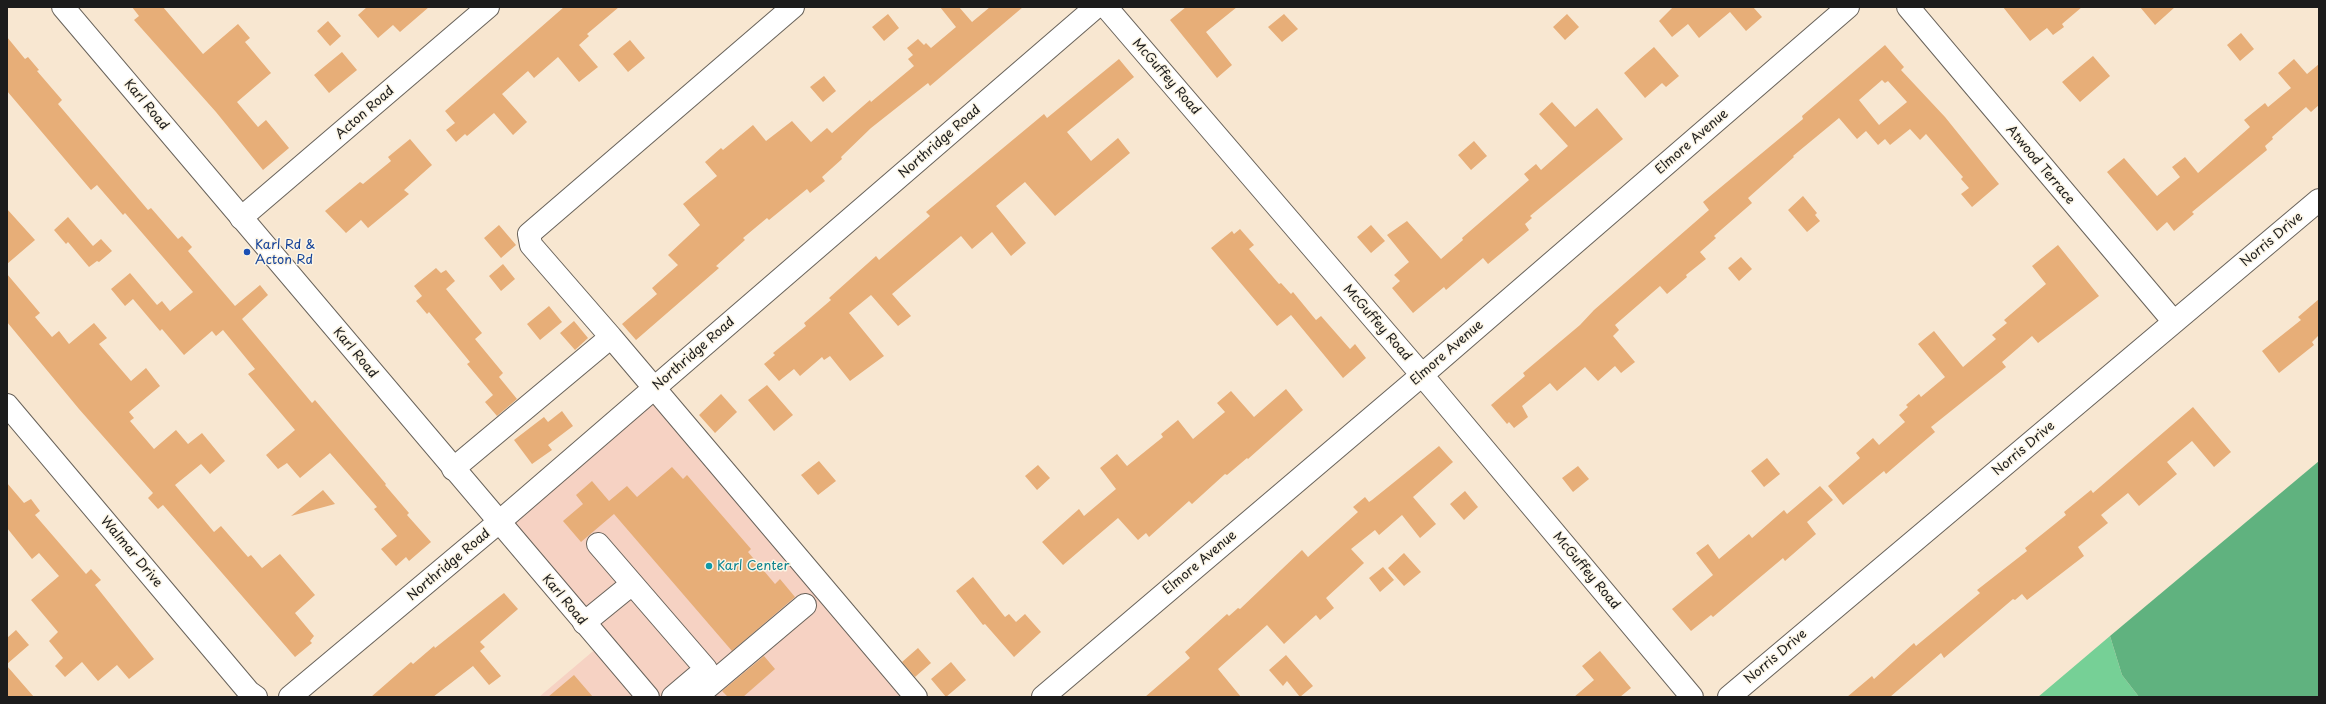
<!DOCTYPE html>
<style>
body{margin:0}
#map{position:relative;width:2326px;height:704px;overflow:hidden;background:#f8e7d1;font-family:"Playpen Sans",sans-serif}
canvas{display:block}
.frame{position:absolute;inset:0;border:8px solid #1c1c1c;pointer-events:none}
</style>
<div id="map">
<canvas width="2326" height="704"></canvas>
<div class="frame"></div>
</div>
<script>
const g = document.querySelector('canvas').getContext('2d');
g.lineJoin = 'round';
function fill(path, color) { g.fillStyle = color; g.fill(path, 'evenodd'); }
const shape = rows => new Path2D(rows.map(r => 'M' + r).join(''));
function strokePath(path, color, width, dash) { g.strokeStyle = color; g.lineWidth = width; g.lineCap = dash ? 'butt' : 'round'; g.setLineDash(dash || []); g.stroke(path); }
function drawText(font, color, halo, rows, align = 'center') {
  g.font = font + ' "Playpen Sans",sans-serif'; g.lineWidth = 3; g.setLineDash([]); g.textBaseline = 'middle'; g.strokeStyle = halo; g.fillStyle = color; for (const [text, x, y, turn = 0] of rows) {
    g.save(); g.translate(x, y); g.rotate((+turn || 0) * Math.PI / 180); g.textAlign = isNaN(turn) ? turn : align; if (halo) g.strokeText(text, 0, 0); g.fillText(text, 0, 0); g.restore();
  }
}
fill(shape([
 [655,389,917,697,539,697,605,641,498,519]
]), '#f6d2c3');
fill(shape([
 [2110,636,2122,675,2139,697,2038,697]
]), '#76d096');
fill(shape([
 [2319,461,2319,697,2139,697,2122,675,2110,636]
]), '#60b27f');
fill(shape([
 [132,7,163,7,203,54,238,24,250,38,245,42,271,73,237,102,258,127,266,120,289,148,263,170,216,112,134,20,139,16],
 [367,7,429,7,400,32,393,25,378,38,358,15],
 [564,7,619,7,587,34,589,36,579,45,598,67,579,82,558,57,534,78,528,71,502,94,527,122,513,135,494,113,467,136,465,134,456,142,446,130,455,123,445,111],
 [940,7,959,7,972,22,990,7,1023,7,930,86,928,83,871,128,841,157,842,159,822,177,825,181,810,193,807,189,769,220,767,218,743,238,745,240,716,266,719,268,636,340,622,324,657,294,652,288,678,265,668,255,700,225,683,204,717,176,705,162,721,148,723,150,753,125,766,141,792,121,811,142,827,128,832,133,870,100,871,102,914,66,908,59,913,55,907,48,918,39,924,45,926,43,931,48,956,27],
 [1186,7,1237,7,1206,32,1232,65,1217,78,1170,20],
 [1673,7,1753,7,1762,17,1746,31,1730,12,1699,38,1688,24,1672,37,1659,21],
 [2003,7,2082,7,2062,24,2064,27,2053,35,2047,28,2030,41],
 [2140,7,2175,7,2155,25],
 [888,14,899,28,884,41,872,27],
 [1284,14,1298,29,1282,42,1268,27],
 [1567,14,1579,27,1565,40,1553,27],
 [328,21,341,36,330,46,317,31],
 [2241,33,2254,49,2240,61,2227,45],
 [7,37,25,59,28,57,39,70,37,71,62,100,58,104,148,210,151,208,178,239,182,236,192,247,188,251,235,306,260,285,268,295,242,319,312,403,315,400,386,484,385,485,409,513,407,515,431,542,409,561,406,557,396,566,381,549,397,536,374,509,377,507,330,453,300,478,287,463,278,469,266,455,295,430,248,374,255,369,223,330,216,336,212,331,184,355,162,329,160,331,133,299,125,306,111,289,130,273,157,305,162,301,170,311,193,292,125,213,123,215,97,185,91,190,7,91],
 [630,40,645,58,628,72,613,54],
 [1885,45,1904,67,1901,70,1945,117,1999,184,1972,207,1961,194,1969,188,1961,179,1963,177,1926,134,1920,140,1910,129,1890,145,1885,139,1878,145,1866,131,1857,139,1839,118,1793,156,1794,157,1748,198,1752,203,1714,236,1716,238,1700,252,1706,259,1686,275,1687,277,1667,294,1660,286,1615,325,1619,330,1613,336,1635,362,1621,373,1615,366,1598,381,1585,367,1557,391,1550,383,1522,406,1528,417,1514,428,1509,422,1507,424,1491,405,1525,376,1523,373,1580,325,1594,310,1709,210,1703,202,1803,119,1802,116],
 [1882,80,1885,83,1888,81,1907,102,1879,125,1859,100],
 [1654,47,1679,76,1666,87,1662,83,1645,98,1624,73],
 [342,52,357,70,329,93,314,75],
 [2093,56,2110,76,2080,102,2062,82],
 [1119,59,1134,77,1067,132,1091,161,1118,138,1130,153,1055,216,1025,182,996,206,1026,243,1011,256,992,232,972,249,961,236,892,294,911,316,898,326,871,295,849,313,884,356,850,381,830,356,824,360,822,357,800,376,794,369,779,381,764,364,775,355,773,353,806,326,804,323,831,300,829,298,876,256,879,260,930,216,926,212,1044,114,1047,118],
 [2294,59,2307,74,2319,64,2319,105,2311,112,2306,107,2272,137,2273,139,2265,146,2267,150,2192,212,2194,214,2174,231,2167,222,2157,231,2107,172,2124,158,2157,196,2180,177,2172,167,2185,157,2198,173,2250,127,2244,120,2265,103,2268,107,2291,88,2278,73],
 [824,76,836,91,823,102,810,87],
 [1552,102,1575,127,1597,108,1623,139,1530,216,1532,218,1525,224,1529,230,1488,264,1483,258,1446,290,1444,287,1413,313,1392,288,1400,281,1394,275,1409,262,1387,235,1407,221,1441,259,1463,240,1462,238,1529,180,1524,174,1536,164,1541,170,1568,146,1539,114],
 [410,139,432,165,404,190,409,194,368,228,361,220,346,233,325,211,360,182,363,184,391,161,388,157],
 [1474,141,1487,156,1471,170,1458,155],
 [1803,196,1817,213,1815,215,1820,221,1807,232,1788,210],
 [7,209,35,240,7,264],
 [68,217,93,246,101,239,112,251,99,262,97,261,89,267,68,242,66,244,54,230],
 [499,225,516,245,501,258,484,238],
 [1371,225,1385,241,1371,253,1357,237],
 [1240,229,1254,245,1249,249,1279,284,1281,283,1291,294,1293,292,1316,320,1321,316,1350,349,1355,344,1366,358,1343,378,1291,315,1277,326,1211,248,1232,231,1234,234],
 [2058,245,2099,296,2038,343,2032,336,2002,362,2006,367,1931,427,1935,432,1915,449,1886,474,1884,471,1843,505,1828,486,1860,458,1856,453,1873,438,1879,445,1905,422,1899,415,1908,407,1906,405,1919,394,1921,397,1945,377,1918,344,1934,331,1963,367,1996,339,1992,335,2007,323,2004,320,2046,284,2032,266],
 [1741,257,1752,269,1739,281,1728,268],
 [503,264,515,279,501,291,489,276],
 [436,268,441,273,446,270,455,281,446,289,482,333,475,339,503,373,499,377,517,399,497,416,485,402,493,395,467,364,470,362,429,312,427,314,416,301,422,296,414,286],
 [7,274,40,313,35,317,52,337,59,331,69,344,94,323,107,338,99,344,131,381,146,368,160,386,129,412,134,418,130,421,154,449,176,430,188,444,202,433,225,461,210,474,201,464,175,485,214,532,221,526,248,557,251,555,262,568,280,554,315,595,295,613,314,636,310,641,312,643,295,657,163,505,158,509,148,498,153,493,79,409,7,322],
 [2319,299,2319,335,2312,342,2314,345,2279,373,2262,351,2301,320,2298,317],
 [549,306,562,322,540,340,527,324],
 [574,321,588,338,575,350,560,333],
 [767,385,793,415,774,431,748,400],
 [1286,389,1303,410,1248,459,1247,458,1227,475,1225,474,1192,504,1189,501,1149,537,1146,533,1138,540,1118,518,1063,565,1042,542,1079,509,1084,516,1116,489,1100,468,1117,454,1127,466,1163,437,1161,434,1178,420,1193,439,1225,412,1217,403,1231,391,1254,417],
 [721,394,737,412,715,433,699,415],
 [2193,407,2231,452,2214,467,2192,441,2167,462,2177,474,2139,506,2128,493,2101,515,2108,523,2078,547,2084,556,2027,600,2022,594,2015,600,2013,599,1944,658,1941,653,1890,697,1847,697,1872,676,1874,679,1914,643,1916,646,1980,593,1977,590,2027,551,2025,548,2066,515,2064,512,2091,490,2093,493],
 [562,411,573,426,548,445,552,450,532,464,514,440,544,417,548,422],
 [1439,446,1453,462,1413,497,1436,524,1420,538,1402,515,1379,535,1375,530,1351,549,1364,563,1326,598,1334,608,1320,620,1316,615,1284,644,1267,625,1218,669,1241,697,1145,697,1190,658,1185,652,1227,614,1229,616,1238,608,1240,609,1302,550,1308,557,1358,512,1353,507,1365,497,1369,502,1372,500],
 [1767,458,1780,474,1764,487,1751,471],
 [819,461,836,481,818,495,801,475],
 [1038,465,1050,478,1037,490,1025,476],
 [1578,466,1589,479,1573,492,1562,478],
 [672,467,683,479,687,475,751,549,748,552,775,584,780,579,795,597,732,651,614,514,581,542,563,521,583,504,576,495,592,481,609,501,627,486,637,497],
 [7,483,24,503,31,499,40,511,35,515,86,574,91,569,101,580,95,585,154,659,129,679,117,665,98,681,82,662,65,677,55,666,63,658,49,641,58,632,31,600,59,576,39,553,32,559,7,528],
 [1820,486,1833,500,1807,522,1816,534,1785,561,1783,558,1713,617,1711,615,1691,631,1672,609,1713,575,1696,553,1708,544,1719,559,1749,534,1752,538,1784,510,1787,514],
 [323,490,335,504,291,516],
 [1465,491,1478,507,1464,520,1450,504],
 [1404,553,1421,572,1404,586,1388,568],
 [1383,567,1394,580,1380,592,1369,578],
 [973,577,1005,617,1009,614,1016,622,1025,614,1041,632,1014,657,985,624,983,625,956,591],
 [504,593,518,609,480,642,485,647,480,651,501,676,489,685,473,666,433,697,371,697,411,662,413,664,434,646,435,648],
 [16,630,29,645,7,664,7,638],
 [918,648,931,663,915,677,902,662],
 [1600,651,1631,688,1620,697,1574,697,1594,680,1582,666],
 [1286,655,1313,686,1300,697,1287,681,1283,686,1269,670],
 [764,656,775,669,743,697,728,697,722,691],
 [951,662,966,680,946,697,931,679],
 [7,666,34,697,7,697],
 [574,675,593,697,548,697]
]), '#e7ae78');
const minor = shape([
 [1106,7,1422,375,1692,697],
 [1908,7,2174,322],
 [241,218,488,7],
 [611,337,531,245,529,234,793,7],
 [7,405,249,692,256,697],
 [453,469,611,337,916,697],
 [598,544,706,669,673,697],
 [584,623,632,584],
 [290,697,499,522,1096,7],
 [696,697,805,605],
 [1043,697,1422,375,1848,7],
 [1729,697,2319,200]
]);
const major = shape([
 [63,7,648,697]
]);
strokePath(minor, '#69635b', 24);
strokePath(major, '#69635b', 24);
strokePath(shape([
 [1885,8,1885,7]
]), '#69635b', 2.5, [3, 3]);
strokePath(minor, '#fff', 22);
strokePath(major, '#fff', 22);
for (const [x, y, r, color] of [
 [247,252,4,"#1a4fb4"],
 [709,566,4,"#0f9aa8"]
]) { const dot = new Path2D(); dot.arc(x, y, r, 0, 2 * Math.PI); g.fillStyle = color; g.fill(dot); strokePath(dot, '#fcf5e5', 1.5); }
drawText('13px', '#1c1c1c', '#fcf5e5', [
 ["McGuffey Road",1166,77,49],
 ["Karl Road",146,105,50],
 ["Acton Road",365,113,-41],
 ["Northridge Road",940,142,-41],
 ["Elmore Avenue",1692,142,-41],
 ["Atwood Terrace",2040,165,50],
 ["Norris Drive",2272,240,-40],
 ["McGuffey Road",1377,323,49],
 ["Karl Road",355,353,50],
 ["Elmore Avenue",1447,353,-41],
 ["Northridge Road",694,354,-41],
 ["Norris Drive",2024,449,-40],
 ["Walmar Drive",131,552,50],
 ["Elmore Avenue",1200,563,-40],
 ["Northridge Road",449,565,-40],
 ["McGuffey Road",1586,571,50],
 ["Karl Road",564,600,50],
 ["Norris Drive",1776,657,-40]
]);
drawText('13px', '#164399', '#fcf5e5', [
 ["Karl Rd &",255,245],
 ["Acton Rd",255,260]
], 'left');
drawText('13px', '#0d838f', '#fcf5e5', [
 ["Karl Center",717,566]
], 'left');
</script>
